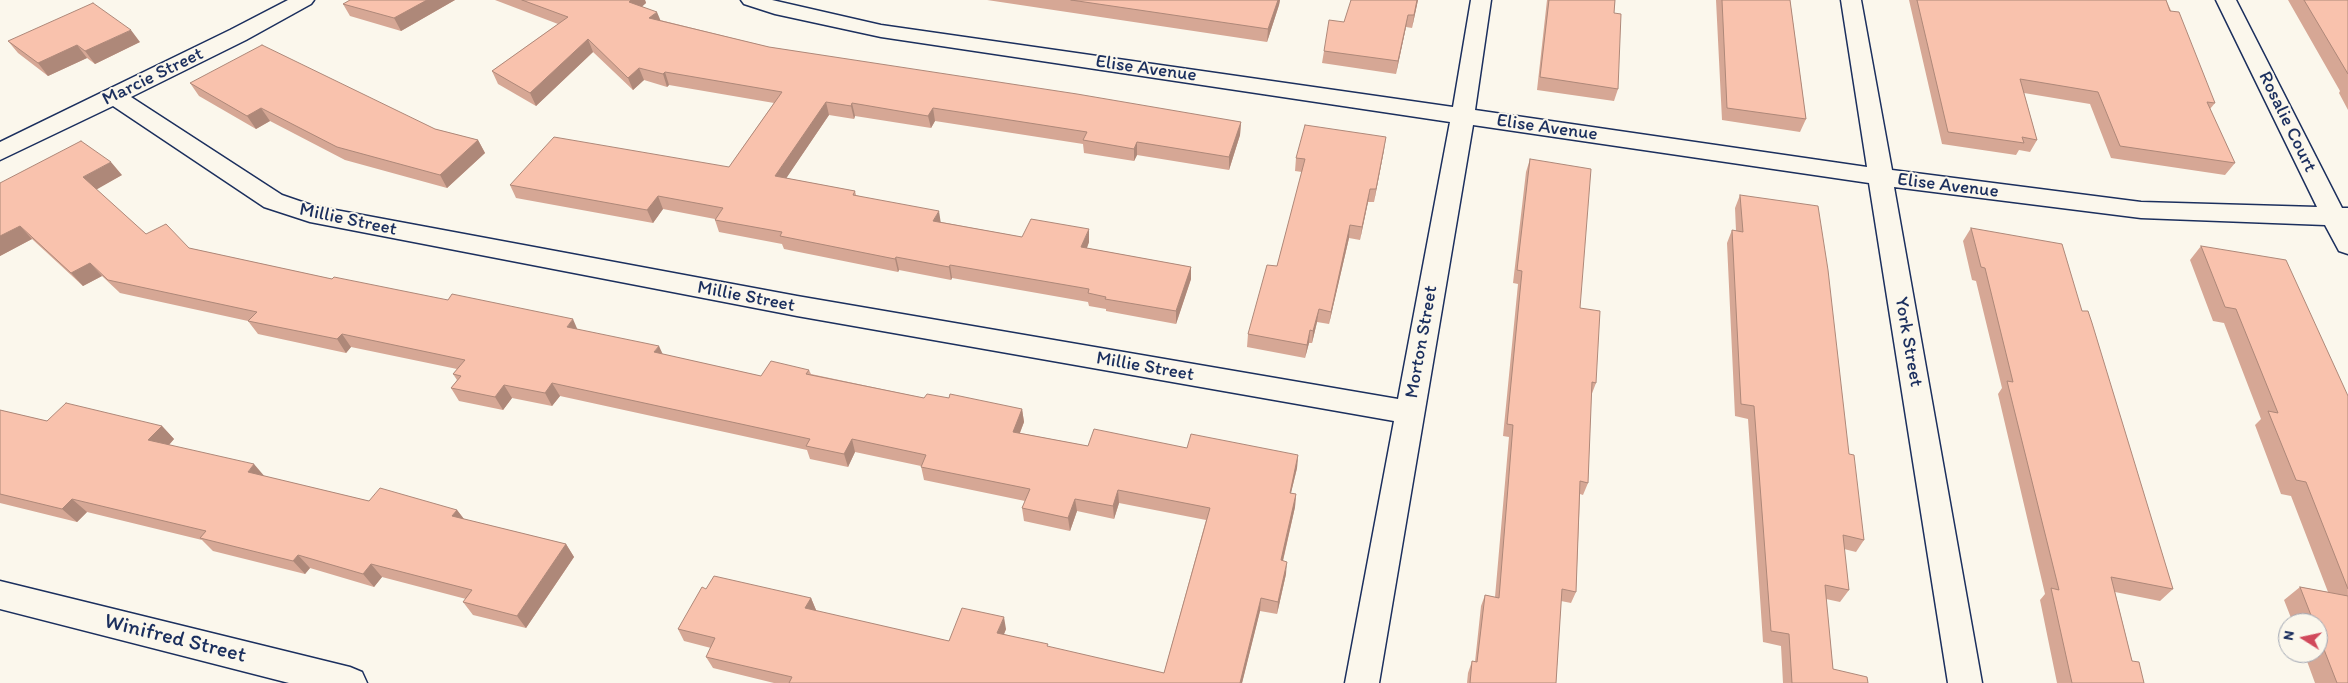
<!DOCTYPE html>
<style>
body{margin:0}
#map{position:relative;width:2348px;height:683px;overflow:hidden;background:#fbf7ec;font-family:Itim,sans-serif}
canvas{display:block}
.north{position:absolute;left:2278px;top:613px;width:50px;height:50px;box-sizing:border-box;background:#fbf7ec;border:1px solid #a1a7b3;border-radius:50%;rotate:280deg;font-size:14px;font-weight:700;line-height:20px;text-align:center;color:#1b2f5e}
.north::after{content:'';display:block;margin:auto;width:18px;height:22px;background:#d1495b;clip-path:polygon(50% 0,100% 100%,50% 72%,0 100%)}
</style>
<div id="map">
<canvas width="2348" height="683"></canvas>
<div class="north">N</div>
</div>
<script>
const g = document.querySelector('canvas').getContext('2d');
g.lineJoin = 'round';
const shape = rows => new Path2D(rows.map(r => 'M' + r).join(''));
function strokePath(path, color, width, dash) { g.strokeStyle = color; g.lineWidth = width; g.lineCap = dash ? 'butt' : 'round'; g.setLineDash(dash || []); g.stroke(path); }
function fill(path, color) { g.fillStyle = color; g.fill(path, 'evenodd'); }
function drawText(font, color, halo, rows, align = 'center') {
  g.font = font + ' Itim,sans-serif'; g.lineWidth = 4; g.setLineDash([]); g.textBaseline = 'middle'; g.strokeStyle = halo; g.fillStyle = color; for (const [text, x, y, turn = 0] of rows) {
    g.save(); g.translate(x, y); g.rotate((+turn || 0) * Math.PI / 180); g.textAlign = isNaN(turn) ? turn : align; if (halo) g.strokeText(text, 0, 0); g.fillText(text, 0, 0); g.restore();
  }
}
const minor = shape([
 [288,0,314,0,311,4,246,40,131,97,282,195,314,206,797,296,1398,399,1450,122,881,37,775,14,744,4,741,0,772,0,881,25,1453,107,1471,0,1491,0,1475,110,1867,167,1841,0,1861,0,1892,170,2141,202,2317,207,2216,0,2236,0,2342,208,2348,208,2348,254,2339,251,2325,225,2141,218,1894,187,1982,683,1948,683,1869,183,1473,125,1379,683,1345,683,1394,421,797,316,310,222,264,207,113,106,0,160,0,142,230,30,288,0],
 [0,581,350,667,362,672,367,683,289,683,0,609,0,581]
]);
strokePath(minor, '#1b2f5e', 3);
fill(minor, '#fbf7ec');
fill(shape([
 [350,0,455,0,401,31,350,16,343,4],
 [495,0,645,0,646,3,642,6,660,20,769,47,1241,122,1240,135,1229,170,1137,155,1134,161,1084,153,1083,144,935,121,931,128,855,116,854,119,829,115,786,178,855,191,856,195,941,222,1022,237,1089,242,1087,248,1191,267,1191,279,1176,324,1106,311,1106,309,1089,306,1088,302,952,278,951,280,899,270,898,272,784,249,782,244,719,232,715,220,715,219,663,209,653,223,516,198,510,185,729,167,774,103,669,85,667,87,644,80,633,90,593,52,536,106,498,84,492,71,558,24],
 [987,0,1280,0,1279,5,1267,42],
 [1418,0,1412,28,1406,27,1396,74,1322,63,1324,51,1344,22],
 [1547,0,1615,0,1614,13,1618,89,1614,101,1537,90],
 [1716,0,1790,0,1806,119,1800,132,1722,120],
 [1909,0,2166,0,2215,103,2210,109,2235,163,2225,175,2111,158,2090,104,2024,93,2037,140,2030,152,2019,150,2016,155,1942,144],
 [2288,0,2348,0,2348,110,2339,93,2340,91],
 [8,41,140,42,95,64,87,58,48,76,18,53],
 [190,83,435,129,478,140,485,153,447,188,345,160,270,121,256,129,199,96],
 [1384,150,1374,202,1368,202,1360,240,1349,238,1329,324,1317,322,1312,343,1309,343,1305,358,1247,347,1248,334,1277,266,1302,172,1295,171,1296,158],
 [1530,159,1580,308,1596,383,1591,396,1588,483,1583,495,1580,494,1576,592,1571,603,1561,601,1556,683,1467,683,1468,673,1472,661,1475,662,1481,606,1485,595,1495,597,1509,437,1503,436,1518,284,1513,283,1526,172],
 [122,175,96,189,146,234,189,248,332,279,578,330,662,354,761,376,809,370,811,374,924,398,949,398,1022,409,1024,422,1020,433,1088,446,1187,448,1298,455,1297,468,1291,493,1296,494,1295,507,1283,561,1286,574,1277,614,1260,611,1242,683,774,683,713,668,706,657,711,648,684,641,678,629,706,589,811,598,816,610,815,611,949,641,1006,629,1004,634,1048,647,1164,673,1206,520,1119,503,1114,519,1077,511,1070,531,1024,521,1022,508,1025,501,924,480,921,466,855,452,848,467,810,459,807,450,560,396,552,406,512,398,503,410,459,401,451,388,457,380,453,374,457,369,351,347,346,353,258,334,248,321,120,293,102,276,83,286,32,239,0,256,0,183],
 [1740,195,1849,454,1864,540,1856,552,1844,549,1849,590,1840,602,1826,599,1833,669,1868,683,1783,683,1781,646,1763,642,1748,419,1735,416,1727,243,1732,230,1736,231,1735,208],
 [1971,228,2082,311,2173,589,2160,601,2115,592,2132,661,2144,683,2057,683,2040,600,2045,594,1998,394,2002,388,1976,281,1972,280,1963,241],
 [2201,246,2348,396,2348,683,2315,683,2304,653,2318,653,2318,623,2293,623,2284,600,2300,587,2328,592,2291,496,2281,494,2255,425,2261,419,2224,323,2213,321,2190,260],
 [0,410,47,421,162,426,174,439,169,445,264,476,369,501,457,510,464,519,566,544,574,557,526,628,473,615,463,602,466,599,382,577,374,587,310,568,305,574,213,551,202,540,87,512,77,522,0,503]
]), '#d6a795');
fill(shape([
 [427,0,455,0,401,31,394,18],
 [631,0,645,0,646,3,634,14,629,2],
 [1278,0,1280,0,1279,5,1267,42,1268,29],
 [1417,0,1418,0,1412,28,1414,15],
 [657,12,662,24,649,18],
 [1408,15,1406,27,1396,74,1398,61],
 [131,30,140,42,95,64,85,51],
 [588,39,593,52,536,106,530,93],
 [77,45,87,58,48,76,38,63],
 [639,68,644,80,633,90,628,78],
 [665,72,669,85,667,87,663,74],
 [826,102,829,115,779,189,775,176],
 [852,103,855,116,854,119,851,106],
 [261,108,270,121,256,129,247,116],
 [933,108,935,121,931,128,928,116],
 [1241,122,1240,135,1229,170,1229,157],
 [1386,137,1384,150,1374,202,1376,189],
 [478,140,485,153,447,188,440,175],
 [1137,142,1137,155,1134,161,1134,149],
 [111,162,122,175,94,191,83,177],
 [1370,189,1368,202,1360,240,1362,227],
 [658,196,663,209,653,223,647,210],
 [939,211,941,224,933,221],
 [1350,225,1349,238,1329,324,1331,312],
 [20,226,32,239,0,256,0,236],
 [1089,229,1089,242,1082,260,1081,247],
 [896,257,899,270,898,272,895,259],
 [90,263,102,276,83,286,71,273],
 [950,265,952,278,951,280,949,267],
 [1191,267,1191,279,1176,324,1176,311],
 [1319,309,1317,322,1312,343,1313,331],
 [573,319,579,333,567,327],
 [1310,330,1309,343,1305,358,1307,345],
 [342,334,351,347,346,353,337,339],
 [659,346,665,359,654,352],
 [552,383,560,396,552,406,545,393],
 [504,385,512,398,503,410,495,397],
 [1022,409,1024,422,1015,445,1013,432],
 [162,426,174,439,161,454,148,440],
 [852,439,855,452,848,467,844,454],
 [1298,455,1297,468,1288,505,1290,493],
 [254,464,266,478,248,472],
 [1118,490,1119,503,1114,519,1113,506],
 [1296,494,1295,507,1280,573,1281,560],
 [72,499,87,512,77,522,62,509],
 [1075,499,1077,511,1070,531,1068,518],
 [457,510,467,523,452,516],
 [566,544,574,557,526,628,517,616],
 [298,555,310,568,305,574,293,561],
 [1287,562,1286,574,1277,614,1278,602],
 [371,564,382,577,374,587,363,574],
 [811,598,816,610,810,620,805,608],
 [1261,598,1260,611,1242,683,1240,683],
 [1004,617,1006,629,1000,644,997,633]
]), '#ae8879');
const building = shape([
 [350,0,427,0,394,18,343,4,350,0],
 [522,0,631,0,629,2,657,12,649,18,769,47,1077,94,1241,122,1229,157,1137,142,1134,149,1083,140,1087,132,933,108,928,116,852,103,851,106,826,102,775,176,855,191,853,195,939,211,933,221,1022,237,1031,219,1089,229,1081,247,1191,267,1176,311,1105,299,1106,297,1088,293,1089,289,950,265,949,267,896,257,895,259,780,236,782,232,715,220,723,208,658,196,647,210,510,185,554,137,729,167,782,92,665,72,663,74,639,68,628,78,588,39,530,93,492,71,568,17,522,0],
 [1071,0,1278,0,1268,29,1071,0],
 [1351,0,1417,0,1414,15,1408,15,1398,61,1324,51,1329,20,1344,22,1351,0],
 [1549,0,1615,0,1614,13,1621,14,1618,89,1540,77,1549,0],
 [1722,0,1790,0,1806,119,1727,108,1722,0],
 [1917,0,2166,0,2170,11,2179,12,2215,103,2207,102,2235,163,2120,146,2098,92,2020,79,2037,140,2022,137,2024,143,1948,132,1917,0],
 [2304,0,2348,0,2348,74,2304,0],
 [93,3,131,30,85,51,77,45,38,63,8,41,93,3],
 [262,45,435,129,478,140,440,175,337,147,261,108,247,116,190,83,262,45],
 [1305,125,1386,137,1376,189,1370,189,1362,227,1350,225,1331,312,1319,309,1313,331,1310,330,1307,345,1248,334,1267,265,1277,266,1305,159,1296,158,1305,125],
 [81,141,111,162,83,177,146,234,166,224,189,248,332,279,334,277,448,300,452,294,573,319,567,327,659,346,654,352,761,376,771,361,809,370,806,374,924,398,927,394,949,398,950,394,1022,409,1013,432,1088,446,1094,429,1187,448,1191,434,1298,455,1290,493,1296,494,1281,560,1287,562,1278,602,1261,598,1240,683,789,683,792,677,706,657,715,638,678,629,702,587,706,589,714,576,811,598,805,608,949,641,962,608,1004,617,997,633,1048,644,1047,646,1164,673,1210,508,1118,490,1113,506,1075,499,1068,518,1022,508,1030,489,921,467,926,455,852,439,844,454,806,446,810,439,552,383,545,393,504,385,495,397,451,388,461,376,453,374,465,360,342,334,337,339,248,321,257,312,108,280,90,263,71,273,20,226,0,236,0,183,81,141],
 [1530,159,1591,169,1580,308,1600,311,1596,383,1592,382,1588,483,1580,481,1576,592,1562,589,1556,683,1470,683,1472,661,1477,662,1485,595,1499,598,1513,425,1507,424,1522,271,1517,270,1530,159],
 [1740,195,1818,206,1828,270,1849,454,1854,455,1864,540,1843,535,1849,590,1825,585,1833,669,1867,677,1868,683,1792,683,1789,634,1771,631,1754,406,1741,404,1732,230,1743,232,1740,195],
 [1971,228,2062,244,2082,311,2088,311,2092,323,2173,589,2111,577,2132,661,2139,662,2144,683,2072,683,2051,588,2059,590,2007,381,2013,382,1985,268,1981,267,1971,228],
 [2201,246,2286,260,2348,396,2348,589,2306,482,2296,480,2268,411,2278,413,2236,309,2225,307,2201,246],
 [66,403,162,426,148,440,254,464,248,472,369,501,380,488,457,510,452,516,566,544,517,616,463,602,472,590,371,564,363,574,298,555,293,561,200,538,206,531,72,499,62,509,0,494,0,410,47,421,66,403],
 [2300,587,2348,596,2348,683,2337,683,2318,634,2318,623,2314,623,2300,587]
]);
fill(building, '#f9c2ad');
strokePath(building, '#ae8879', 1);
drawText('19px', '#1b2f5e', '#fbf7ec', [
 ["Elise Avenue",1146,69,8],
 ["Marcie Street",153,77,-26],
 ["Rosalie Court",2287,122,64],
 ["Elise Avenue",1547,128,8],
 ["Elise Avenue",1948,186,7],
 ["Millie Street",348,220,12],
 ["Millie Street",746,297,11],
 ["Morton Street",1422,342,-80],
 ["York Street",1908,342,80],
 ["Millie Street",1145,367,10]
]);
drawText('22px', '#1b2f5e', '#fbf7ec', [
 ["Winifred Street",175,639,14]
]);
</script>
